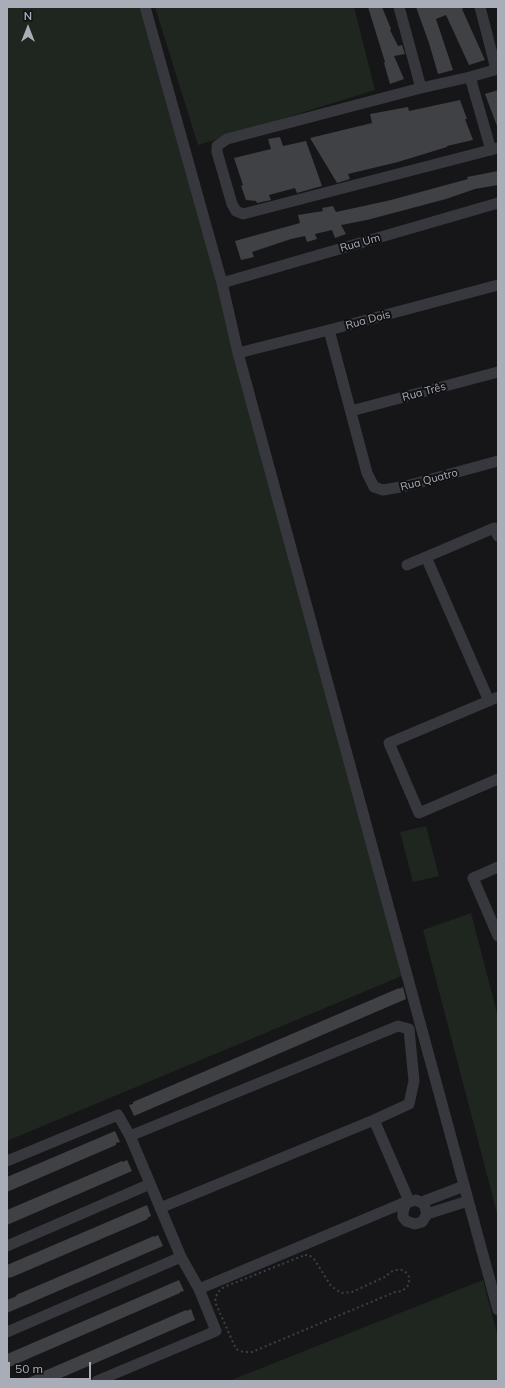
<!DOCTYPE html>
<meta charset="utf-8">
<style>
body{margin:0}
#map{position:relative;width:505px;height:1388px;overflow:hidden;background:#161618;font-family:Mulish,sans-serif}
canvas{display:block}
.frame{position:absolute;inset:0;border:8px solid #a8adb8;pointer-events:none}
.north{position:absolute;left:8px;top:8px;width:40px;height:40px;-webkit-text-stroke:3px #111113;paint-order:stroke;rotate:0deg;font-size:11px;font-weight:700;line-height:16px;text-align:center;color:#a8adb8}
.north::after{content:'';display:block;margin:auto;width:14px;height:18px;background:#a8adb8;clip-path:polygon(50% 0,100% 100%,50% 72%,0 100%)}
.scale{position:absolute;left:8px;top:1362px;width:83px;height:18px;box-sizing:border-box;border:2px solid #a8adb8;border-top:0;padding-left:5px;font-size:12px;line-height:14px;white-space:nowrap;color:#a8adb8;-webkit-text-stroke:3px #111113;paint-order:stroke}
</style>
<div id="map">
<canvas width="505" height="1388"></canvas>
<div class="frame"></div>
<div class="north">N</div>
<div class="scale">50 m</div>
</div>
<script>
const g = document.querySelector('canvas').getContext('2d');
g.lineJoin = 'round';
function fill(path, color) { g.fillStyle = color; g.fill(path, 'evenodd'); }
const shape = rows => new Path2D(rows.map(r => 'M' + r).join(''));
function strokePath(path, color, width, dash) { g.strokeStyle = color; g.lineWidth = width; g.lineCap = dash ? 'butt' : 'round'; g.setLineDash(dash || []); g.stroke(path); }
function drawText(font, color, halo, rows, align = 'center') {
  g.font = font + ' Mulish,sans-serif'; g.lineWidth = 4; g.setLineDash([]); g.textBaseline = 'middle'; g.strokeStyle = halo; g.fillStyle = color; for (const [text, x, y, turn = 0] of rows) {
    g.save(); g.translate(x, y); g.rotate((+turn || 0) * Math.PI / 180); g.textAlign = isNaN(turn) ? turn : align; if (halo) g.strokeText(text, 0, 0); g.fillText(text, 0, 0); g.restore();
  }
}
fill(shape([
 [7,7,139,7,218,285,404,975,7,1141],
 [155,7,354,7,375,90,198,145],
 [426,826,439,876,413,882,400,832],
 [471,913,498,1017,498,1217,423,930],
 [483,1280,498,1337,498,1381,229,1381]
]), '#1e261f');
fill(shape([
 [368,7,382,7,391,29,390,30,398,46,402,45,405,54,394,56,404,79,390,84,384,63,385,62],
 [416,7,465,7,462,9,485,60,469,65,446,15,436,19,453,70,438,74,429,43],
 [498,90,498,126,497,126,485,94],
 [460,100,467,119,465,119,473,140,447,146,447,147,398,162,348,174,350,179,337,183,310,138,372,123,370,114,408,107,409,111],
 [280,137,283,146,306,141,322,186,297,193,295,188,269,195,271,200,257,203,256,201,246,200,241,186,243,185,234,158,271,149,268,139],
 [498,171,498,185,475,189,446,199,367,220,341,225,346,234,335,238,332,230,315,234,317,239,307,242,305,236,291,239,252,252,254,257,241,260,235,241,300,223,298,215,323,211,322,208,333,206,336,212,391,200,468,179,467,177],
 [403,987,406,999,134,1116,129,1105,133,1104,133,1102,399,988,399,989],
 [115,1131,120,1142,116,1143,116,1145,7,1192,7,1177],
 [127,1160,132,1171,7,1225,7,1210,122,1161,123,1162],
 [147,1205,151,1216,147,1218,148,1219,10,1278,10,1277,7,1279,7,1265],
 [158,1235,163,1246,7,1313,7,1300,17,1296,16,1295,154,1236,154,1237],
 [179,1280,184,1291,180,1292,180,1293,7,1368,7,1354],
 [191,1309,195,1320,54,1381,21,1381,186,1310,186,1311]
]), '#404145');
strokePath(shape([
 [305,1255,309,1255,314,1259,331,1286,341,1293,352,1292,387,1276,389,1273,395,1270,401,1270,405,1271,409,1277,409,1284,407,1287,402,1291,395,1292,252,1352,243,1352,236,1349,216,1304,215,1298,219,1291,224,1287,305,1255]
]), '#3d3f44', 2, [2, 3]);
strokePath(shape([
 [145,7,222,283,238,353,498,1310],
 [399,7,421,88],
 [480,7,496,69],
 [498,69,470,77,421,88,227,139,217,146,217,152,232,204,236,211,243,214,498,148],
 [470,77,491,150],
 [222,283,498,203],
 [329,330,367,473,374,487,383,490,406,486,498,461],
 [238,353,329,330,498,285],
 [351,411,498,372],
 [407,565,426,557],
 [498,697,389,743,419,813,498,779],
 [489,701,426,557,494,528,498,536],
 [498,867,473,878,498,936],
 [130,1136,398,1026,409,1029,414,1081,409,1104,374,1120,160,1208],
 [7,1161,118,1115,130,1136,181,1257,199,1289,216,1331,97,1381],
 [422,1202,464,1186],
 [427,1214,424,1204,416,1200,406,1203,403,1212,403,1217,406,1221,415,1224,422,1222,427,1214,468,1201],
 [7,1246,150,1184],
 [199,1289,408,1201,409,1201,374,1120],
 [7,1332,181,1257]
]), '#37383d', 11);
drawText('11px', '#a8adb8', '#111113', [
 ["Rua Um",360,243,-16],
 ["Rua Dois",368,320,-15],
 ["Rua Três",424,392,-15],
 ["Rua Quatro",429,480,-15]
]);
</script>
